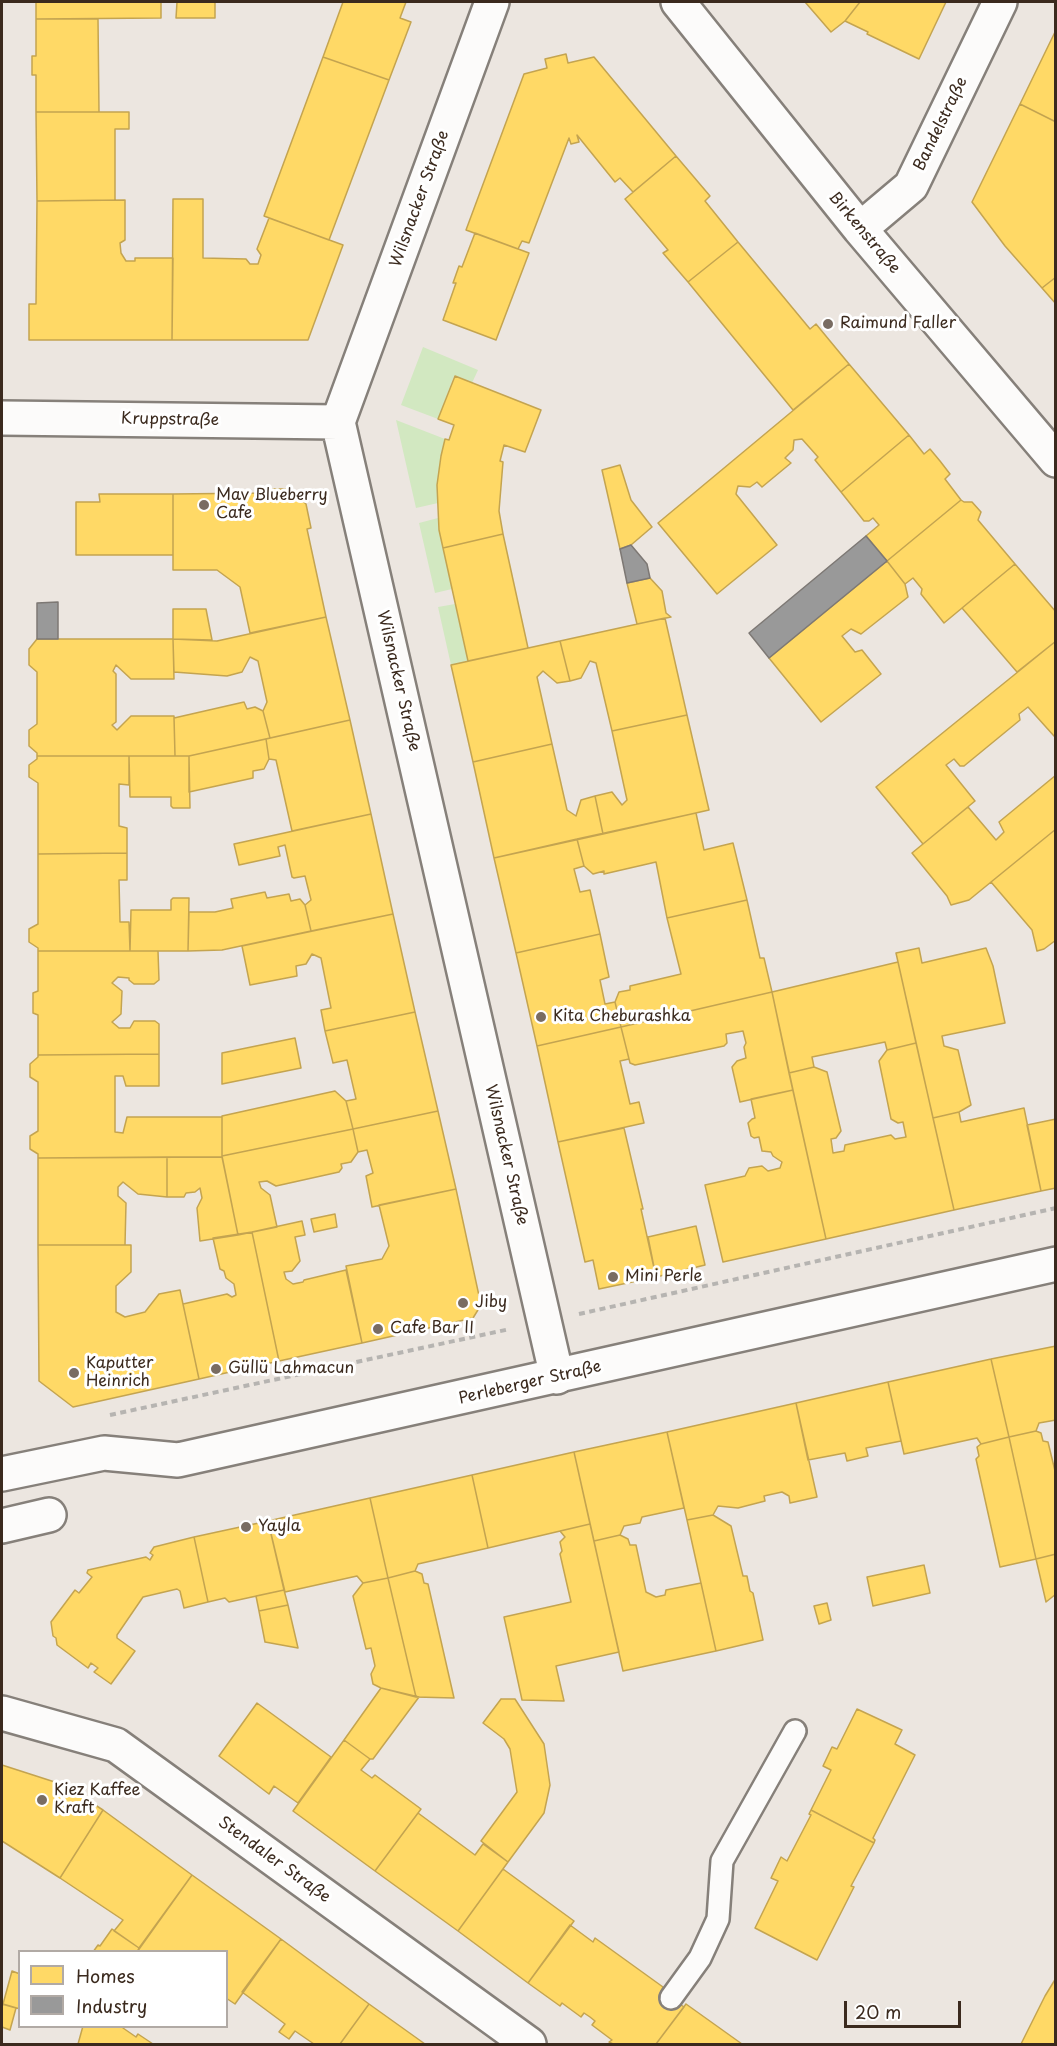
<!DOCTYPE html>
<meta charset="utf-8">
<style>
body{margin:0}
#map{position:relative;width:1057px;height:2046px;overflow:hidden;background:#ece6e0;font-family:"Playpen Sans",sans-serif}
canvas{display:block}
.frame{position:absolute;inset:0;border:3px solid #3b2a1e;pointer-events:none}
.legend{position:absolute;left:18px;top:1950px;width:210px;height:78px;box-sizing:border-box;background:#fff;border:2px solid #b1aaa5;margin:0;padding:8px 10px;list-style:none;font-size:18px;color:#3b2a1e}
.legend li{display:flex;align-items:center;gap:12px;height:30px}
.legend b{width:30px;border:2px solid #b1aaa5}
.scale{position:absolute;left:844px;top:2001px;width:117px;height:27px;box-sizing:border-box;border:3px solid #3b2a1e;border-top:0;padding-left:8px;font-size:18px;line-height:21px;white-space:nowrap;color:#3b2a1e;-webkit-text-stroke:4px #fff;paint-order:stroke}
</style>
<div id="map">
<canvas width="1057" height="2046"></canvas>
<div class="frame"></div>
<ul class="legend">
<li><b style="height:16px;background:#ffd966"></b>Homes</li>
<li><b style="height:16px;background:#999"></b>Industry</li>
</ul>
<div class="scale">20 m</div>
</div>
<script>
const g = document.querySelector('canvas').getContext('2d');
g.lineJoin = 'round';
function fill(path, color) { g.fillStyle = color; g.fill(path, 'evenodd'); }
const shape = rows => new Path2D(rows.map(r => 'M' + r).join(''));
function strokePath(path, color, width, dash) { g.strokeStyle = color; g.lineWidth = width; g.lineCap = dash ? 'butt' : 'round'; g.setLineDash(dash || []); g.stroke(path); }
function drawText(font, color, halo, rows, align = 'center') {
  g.font = font + ' "Playpen Sans",sans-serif'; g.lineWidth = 6; g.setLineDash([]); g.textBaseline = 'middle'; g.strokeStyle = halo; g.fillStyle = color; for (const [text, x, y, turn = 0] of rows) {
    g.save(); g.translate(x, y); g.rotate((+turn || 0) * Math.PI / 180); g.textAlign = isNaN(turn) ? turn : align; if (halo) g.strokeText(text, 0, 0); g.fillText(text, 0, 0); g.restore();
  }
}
fill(shape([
 [423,347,478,370,472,383,454,376,438,419,401,405],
 [396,420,445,439,441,456,437,485,438,503,416,508],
 [438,518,439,530,452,589,435,593,419,523],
 [455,604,468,661,451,665,438,607]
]), '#d2e8c1');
const homes = shape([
 [36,2,161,2,161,18,36,19,36,2],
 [177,2,215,2,215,18,176,18,177,2],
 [343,2,406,2,400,18,411,22,389,80,323,57,343,2],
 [805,2,860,2,845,21,831,32,805,2],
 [860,2,946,2,919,59,867,34,868,32,845,21,860,2],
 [36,19,98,19,99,112,36,112,36,75,32,75,32,56,36,56,36,19],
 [1055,32,1056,32,1056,122,1020,104,1055,32],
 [566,54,568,63,594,57,676,156,633,192,620,178,615,182,577,135,579,142,571,144,569,138,529,243,522,241,518,249,466,230,524,74,547,68,545,59,566,54],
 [323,57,389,80,329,240,264,216,323,57],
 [1020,104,1056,122,1056,277,1042,288,1005,246,972,202,1020,104],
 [36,112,129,112,129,129,115,129,115,200,37,201,36,112],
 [676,156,710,196,705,201,738,242,688,282,663,253,668,250,625,199,676,156],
 [173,199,203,199,203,258,246,259,250,264,258,264,261,255,257,249,269,218,343,245,308,340,172,340,173,199],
 [125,200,125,240,120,243,121,253,126,261,135,261,135,258,173,258,172,340,29,340,29,304,36,304,37,201,125,200],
 [475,233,529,253,496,340,443,320,456,283,453,283,459,266,462,267,475,233],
 [738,242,810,329,816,324,849,364,793,410,688,282,738,242],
 [1056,277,1056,304,1042,288,1056,277],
 [849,364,909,435,841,492,815,460,818,457,802,439,794,440,793,450,785,458,791,463,762,487,757,482,750,487,738,486,736,494,777,545,717,594,658,523,849,364],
 [455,376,541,410,525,452,504,445,500,461,503,462,499,511,503,534,443,548,439,530,437,485,441,456,445,439,449,440,454,425,438,419,455,376],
 [909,435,924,454,930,449,940,461,950,474,945,479,961,500,887,561,866,536,879,525,873,518,869,521,864,521,841,492,909,435],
 [620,465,631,500,652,527,631,545,620,549,602,470,620,465],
 [263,489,288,489,306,504,311,528,307,529,326,617,250,633,240,587,217,570,173,570,173,494,263,493,263,489],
 [99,494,173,494,173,555,76,555,76,502,100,502,99,494],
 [961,500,964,502,972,502,981,512,978,520,1015,564,944,623,921,594,922,589,913,578,905,584,887,561,961,500],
 [503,534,528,648,468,661,443,548,503,534],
 [887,561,905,584,908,597,861,634,851,629,842,636,855,652,862,650,881,674,821,722,769,658,887,561],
 [1015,564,1056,612,1056,641,1017,672,962,608,1015,564],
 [650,578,662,591,666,613,671,617,637,624,627,583,650,578],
 [173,609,206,609,212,640,173,639,173,609],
 [326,617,350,720,270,738,263,711,267,702,258,661,250,657,242,672,227,676,174,672,173,639,217,641,326,617],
 [665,618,687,715,612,731,596,663,590,661,581,678,570,681,560,641,665,618],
 [37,639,173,639,174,679,131,679,116,665,113,671,116,674,116,722,112,725,117,730,131,716,174,716,175,756,37,756,37,753,29,746,29,730,37,724,37,672,29,665,29,649,37,639],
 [560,641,570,681,557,683,543,671,537,677,552,744,473,762,451,665,560,641],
 [1056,641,1056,735,1054,736,1028,707,1019,714,1020,720,964,766,960,766,954,759,946,765,975,801,923,844,876,787,1056,641],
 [244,702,247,709,255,707,263,711,270,738,189,756,175,756,174,718,244,702],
 [687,715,709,810,603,834,595,796,612,792,622,805,627,800,612,731,687,715],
 [350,720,371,814,292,831,276,760,269,759,266,739,350,720],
 [266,739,269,759,264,769,253,771,253,778,189,792,189,756,266,739],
 [552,744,567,810,576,816,581,800,595,796,603,834,494,858,473,762,552,744],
 [37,756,129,756,129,785,119,784,119,826,127,828,127,853,38,854,38,783,29,777,29,765,37,759,37,756],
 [129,756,189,756,190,808,173,808,171,806,171,797,130,797,129,756],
 [1056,775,1056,829,969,900,951,905,947,896,912,853,968,807,996,840,1004,832,999,822,1056,775],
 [696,813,704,850,733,843,747,900,667,918,656,862,604,874,604,871,593,874,584,866,577,839,696,813],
 [371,814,393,914,311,931,305,905,311,900,305,876,294,878,292,877,285,845,278,847,280,856,239,865,234,844,371,814],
 [1056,829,1056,940,1044,949,1037,951,1032,930,991,882,1056,829],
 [577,839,584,866,574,869,580,892,590,890,600,934,516,953,494,858,577,839],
 [127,853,127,880,119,880,120,922,129,922,130,951,38,951,38,948,29,942,29,929,38,924,38,854,127,853],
 [265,892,267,898,289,894,291,901,300,899,305,905,311,931,222,950,188,951,189,912,215,912,233,908,231,899,265,892],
 [173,898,189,898,188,951,130,951,131,910,171,910,171,900,173,898],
 [747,900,760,958,764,958,772,992,621,1027,615,1002,619,992,630,990,630,986,681,974,667,918,747,900],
 [393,914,415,1012,325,1031,321,1010,331,1008,321,958,312,954,306,964,296,966,297,976,250,985,242,946,393,914],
 [600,934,609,977,600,980,605,1004,615,1002,621,1027,537,1046,516,953,600,934],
 [919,948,922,963,986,948,993,966,1005,1023,942,1036,944,1046,958,1050,971,1105,959,1112,933,1118,896,953,919,948],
 [38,951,158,951,159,980,154,984,134,984,129,980,129,978,118,977,112,983,122,991,121,1014,112,1022,119,1028,130,1028,134,1021,155,1021,159,1024,159,1054,38,1055,38,1015,33,1013,33,993,38,991,38,951],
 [898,962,916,1043,887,1050,885,1042,812,1057,814,1067,789,1073,772,992,898,962],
 [772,992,793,1090,740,1102,732,1067,737,1061,746,1058,744,1047,746,1043,743,1031,726,1034,727,1043,724,1046,635,1065,630,1063,621,1027,772,992],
 [415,1012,438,1111,353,1129,346,1101,356,1099,347,1060,333,1063,325,1031,415,1012],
 [621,1027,629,1059,620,1061,630,1104,639,1102,644,1123,558,1142,537,1046,621,1027],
 [295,1038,301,1068,222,1084,222,1053,295,1038],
 [916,1043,954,1210,826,1239,789,1073,814,1067,827,1072,841,1131,836,1138,831,1139,833,1153,844,1151,845,1145,891,1135,895,1139,906,1137,903,1122,898,1123,891,1119,879,1061,887,1050,916,1043],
 [159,1054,159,1086,126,1086,123,1076,115,1076,115,1132,123,1133,127,1117,222,1117,222,1157,38,1158,38,1154,30,1149,30,1136,38,1131,38,1082,30,1077,30,1064,38,1057,38,1055,159,1054],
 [793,1090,826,1239,723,1262,705,1185,745,1176,749,1168,762,1166,768,1171,780,1168,782,1162,773,1156,771,1152,762,1151,759,1137,754,1138,751,1136,748,1123,752,1119,755,1118,751,1099,793,1090],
 [335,1091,346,1101,353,1129,222,1156,222,1116,335,1091],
 [1024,1108,1041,1191,954,1210,933,1118,959,1112,961,1122,1024,1108],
 [438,1111,456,1189,372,1207,366,1176,373,1173,367,1150,358,1152,353,1129,438,1111],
 [1056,1119,1056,1188,1041,1191,1027,1125,1056,1119],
 [624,1128,643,1209,641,1209,656,1277,599,1289,593,1260,585,1262,558,1142,624,1128],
 [353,1129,358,1152,351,1162,341,1164,342,1168,339,1172,276,1186,267,1181,259,1182,261,1188,270,1195,277,1227,238,1235,222,1156,353,1129],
 [167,1157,167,1197,138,1194,123,1182,118,1187,118,1196,126,1203,125,1245,38,1245,38,1158,167,1157],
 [167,1157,222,1157,238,1235,200,1241,197,1208,202,1198,200,1188,195,1192,186,1193,184,1197,167,1197,167,1157],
 [456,1189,481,1305,473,1318,362,1343,346,1266,382,1259,389,1246,379,1205,456,1189],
 [335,1214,337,1227,314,1232,311,1219,335,1214],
 [302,1221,305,1235,295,1237,300,1261,292,1271,284,1272,286,1279,293,1284,303,1282,304,1280,346,1270,362,1343,279,1361,252,1232,302,1221],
 [696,1226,705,1265,656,1277,648,1237,696,1226],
 [252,1232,279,1361,199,1379,183,1304,227,1294,232,1297,236,1295,234,1284,226,1278,224,1271,220,1269,213,1238,252,1232],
 [38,1245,131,1245,131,1272,116,1286,116,1312,125,1317,145,1312,159,1294,180,1290,199,1379,73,1407,39,1381,38,1245],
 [1056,1346,1056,1420,1039,1423,1036,1431,1009,1437,991,1359,1056,1346],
 [991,1359,1009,1437,981,1444,977,1438,904,1454,888,1382,991,1359],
 [888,1382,901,1441,866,1448,868,1456,847,1461,845,1453,808,1460,796,1403,888,1382],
 [796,1403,817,1497,790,1503,789,1496,782,1492,764,1496,765,1501,738,1508,718,1506,713,1515,687,1520,667,1432,796,1403],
 [1036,1431,1041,1433,1043,1441,1048,1442,1056,1475,1056,1554,1036,1559,1009,1437,1036,1431],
 [667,1432,684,1508,642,1517,640,1523,624,1526,620,1535,594,1541,574,1452,667,1432],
 [1009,1437,1036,1559,1000,1567,976,1459,979,1456,977,1447,981,1444,1009,1437],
 [574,1452,590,1524,488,1548,472,1475,574,1452],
 [472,1475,488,1548,418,1564,415,1571,388,1578,370,1498,472,1475],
 [370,1498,388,1578,363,1583,357,1576,285,1592,268,1521,370,1498],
 [713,1515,731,1526,743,1576,747,1576,750,1591,753,1593,763,1640,716,1651,687,1520,713,1515],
 [268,1521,284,1590,229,1602,225,1598,208,1602,194,1537,268,1521],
 [590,1524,619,1652,556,1666,564,1701,522,1700,504,1617,571,1602,560,1554,562,1551,560,1542,565,1537,560,1531,590,1524],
 [620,1535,628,1539,630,1545,636,1545,646,1592,656,1597,665,1595,666,1590,701,1583,716,1651,623,1671,594,1541,620,1535],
 [194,1537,208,1602,184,1608,180,1591,177,1589,143,1597,117,1635,117,1638,135,1651,111,1684,94,1672,98,1668,91,1663,88,1668,57,1645,56,1638,53,1636,51,1622,75,1590,79,1593,92,1577,87,1573,88,1570,146,1557,150,1560,153,1555,150,1553,154,1547,194,1537],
 [1056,1554,1056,1594,1046,1602,1036,1559,1056,1554],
 [924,1565,930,1593,873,1606,867,1577,924,1565],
 [415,1571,422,1574,424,1583,428,1584,454,1698,416,1697,388,1578,415,1571],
 [388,1578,416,1697,381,1688,373,1684,371,1674,375,1666,371,1648,366,1649,353,1596,363,1583,388,1578],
 [284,1590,288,1605,259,1611,256,1596,284,1590],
 [827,1603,831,1620,819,1624,814,1606,827,1603],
 [288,1605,298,1648,265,1642,259,1611,288,1605],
 [381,1688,419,1697,373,1759,370,1759,344,1740,381,1688],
 [501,1699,515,1699,544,1744,550,1785,544,1813,508,1862,481,1841,517,1792,510,1749,504,1739,483,1723,501,1699],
 [257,1703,331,1757,298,1803,274,1786,269,1794,219,1756,257,1703],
 [857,1709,902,1730,895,1744,915,1755,873,1838,875,1840,874,1843,811,1810,831,1770,823,1766,832,1747,837,1749,857,1709],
 [344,1740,370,1759,361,1770,372,1778,375,1775,421,1809,375,1871,293,1811,344,1740],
 [2,1765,64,1785,103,1810,60,1878,2,1841,2,1765],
 [103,1810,192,1875,139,1948,114,1931,123,1920,60,1878,103,1810],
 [811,1810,874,1843,851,1886,854,1887,817,1960,755,1928,778,1881,771,1878,781,1857,787,1861,811,1815,809,1814,811,1810],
 [418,1813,475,1855,483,1844,508,1862,458,1931,375,1871,418,1813],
 [503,1869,574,1921,528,1983,458,1931,503,1869],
 [192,1875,281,1939,235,2004,226,1998,226,1952,137,1952,192,1875],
 [570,1925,593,1942,595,1938,663,1987,661,1991,684,2007,656,2044,613,2044,609,2042,612,2040,592,2025,595,2021,590,2017,584,2013,581,2017,562,2003,560,2006,528,1983,570,1925],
 [112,1929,139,1948,137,1952,93,1952,98,1945,100,1946,112,1929],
 [281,1939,369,2004,340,2044,314,2044,295,2031,289,2039,279,2032,285,2024,242,1992,281,1939],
 [12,1971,20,1974,20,2009,3,2004,12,1971],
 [1056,1978,1056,2044,1021,2044,1045,1996,1056,1978],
 [2,2004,16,2008,10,2030,2,2027,2,2004],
 [369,2004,425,2044,340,2044,369,2004],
 [686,2004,742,2044,656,2044,686,2004],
 [83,2026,124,2026,123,2028,136,2037,138,2034,153,2044,78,2044,83,2026]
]);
fill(homes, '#ffd966');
strokePath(homes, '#c4a450', 1.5);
const industry = shape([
 [866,536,887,561,769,658,749,633,866,536],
 [631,545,647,564,650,578,627,583,620,549,631,545],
 [58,602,58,639,37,639,37,603,58,602]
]);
fill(industry, '#999');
strokePath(industry, '#7d7874', 1.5);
const service = shape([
 [671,1998,700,1958,718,1919,722,1861,795,1731]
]);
const minor = shape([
 [492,2,338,422,557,1377],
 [678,2,860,229,1056,460],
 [860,229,911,186,1000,2],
 [2,418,338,422],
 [2,1713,116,1745,529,2044]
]);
const secondary = shape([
 [2,1474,104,1453,178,1460,1056,1264],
 [2,1526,49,1515]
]);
strokePath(service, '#86807a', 26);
strokePath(minor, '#86807a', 38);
strokePath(secondary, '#86807a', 38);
strokePath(shape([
 [579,1314,1056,1208],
 [110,1415,510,1329]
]), '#b6b4b1', 4, [6, 4.5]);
strokePath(service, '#fcfbfa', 21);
strokePath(minor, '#fcfbfa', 33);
strokePath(secondary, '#fcfbfa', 33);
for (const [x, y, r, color] of [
 [828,324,6,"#796c62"],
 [204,505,6,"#796c62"],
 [541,1017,6,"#796c62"],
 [613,1277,6,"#796c62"],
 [463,1303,6,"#796c62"],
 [378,1329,6,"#796c62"],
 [216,1369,6,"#796c62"],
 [74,1373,6,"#796c62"],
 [246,1527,6,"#796c62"],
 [42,1800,6,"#796c62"]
]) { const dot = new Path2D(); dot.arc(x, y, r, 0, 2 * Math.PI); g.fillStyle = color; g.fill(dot); strokePath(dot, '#fff', 2); }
drawText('16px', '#3b2a1e', '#fff', [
 ["Bandelstraße",941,124,-64],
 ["Wilsnacker Straße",420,199,-70],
 ["Birkenstraße",864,233,50],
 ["Kruppstraße",170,420,1],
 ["Wilsnacker Straße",398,681,77],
 ["Wilsnacker Straße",506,1155,77],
 ["Perleberger Straße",530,1383,-13],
 ["Stendaler Straße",274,1860,36]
]);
drawText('16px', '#3b2a1e', '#fff', [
 ["Raimund Faller",840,324],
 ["Mav Blueberry",216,496],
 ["Cafe",216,514],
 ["Kita Cheburashka",553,1017],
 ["Mini Perle",625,1277],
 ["Jiby",475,1303],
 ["Cafe Bar II",390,1329],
 ["Kaputter",86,1364],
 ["Heinrich",86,1382],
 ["Güllü Lahmacun",228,1369],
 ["Yayla",258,1527],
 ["Kiez Kaffee",54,1791],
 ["Kraft",54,1809]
], 'left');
</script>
